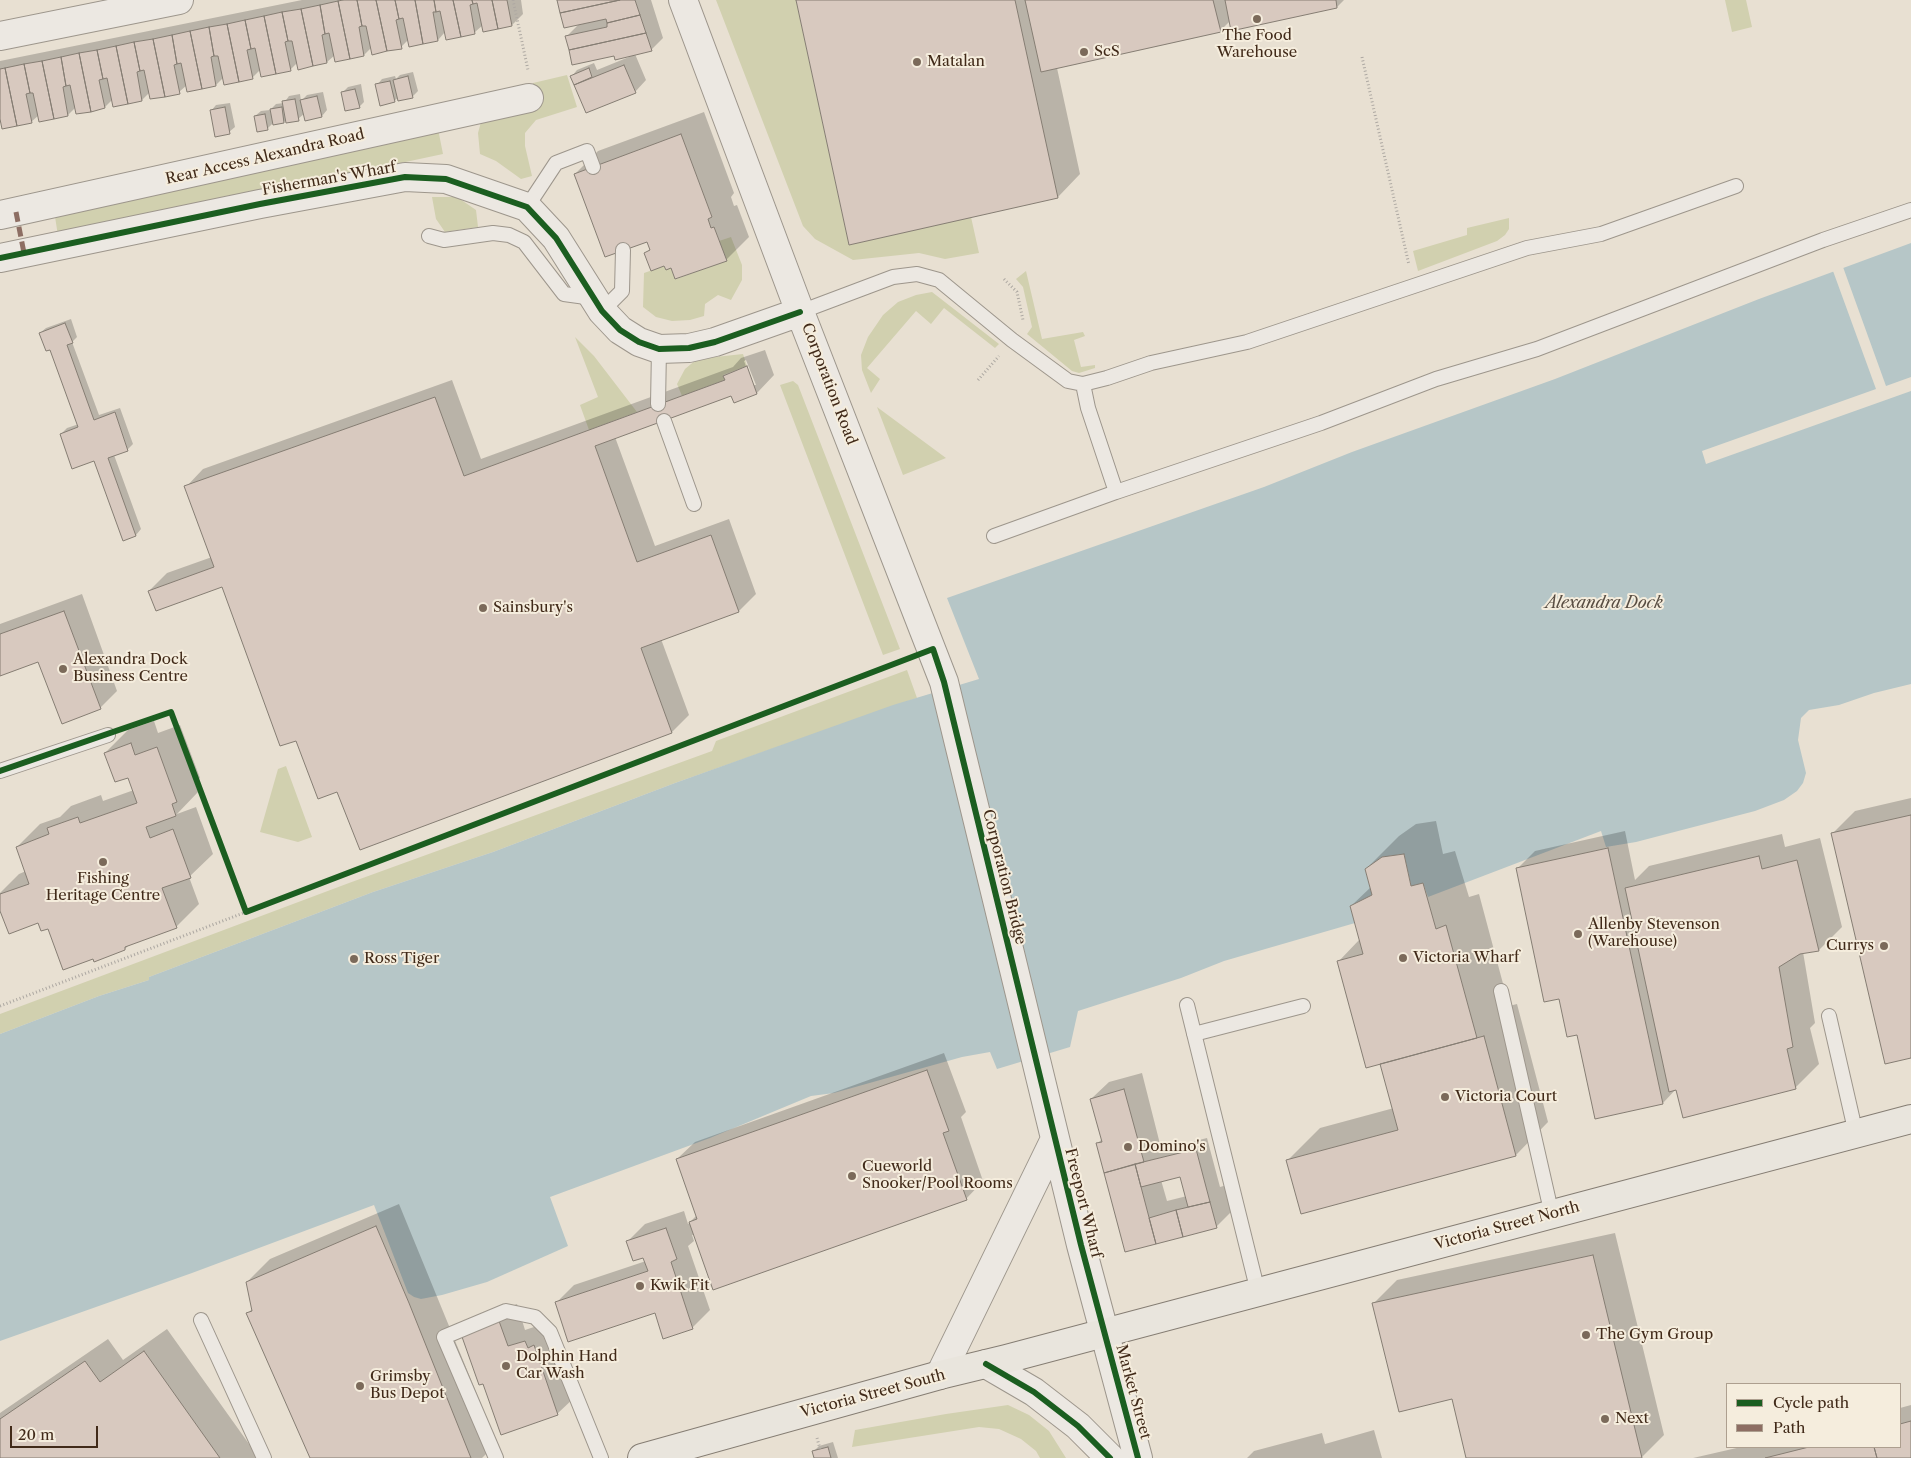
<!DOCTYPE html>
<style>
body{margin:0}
#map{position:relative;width:1911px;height:1458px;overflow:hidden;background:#e8e0d2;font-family:"Libre Caslon Text",serif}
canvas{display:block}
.legend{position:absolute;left:1726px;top:1383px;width:175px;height:65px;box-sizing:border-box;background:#f5eddd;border:1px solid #ad9f8f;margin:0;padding:6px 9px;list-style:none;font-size:15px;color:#412a19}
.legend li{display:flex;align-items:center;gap:10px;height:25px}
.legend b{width:25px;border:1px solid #ad9f8f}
.scale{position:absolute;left:10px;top:1426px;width:88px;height:22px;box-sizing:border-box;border:2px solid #412a19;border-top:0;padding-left:6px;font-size:15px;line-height:18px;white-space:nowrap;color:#412a19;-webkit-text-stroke:4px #f5eddd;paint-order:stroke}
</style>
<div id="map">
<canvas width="1911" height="1458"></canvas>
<ul class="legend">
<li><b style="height:6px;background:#1b5e20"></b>Cycle path</li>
<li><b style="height:6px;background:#8d6e63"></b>Path</li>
</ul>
<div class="scale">20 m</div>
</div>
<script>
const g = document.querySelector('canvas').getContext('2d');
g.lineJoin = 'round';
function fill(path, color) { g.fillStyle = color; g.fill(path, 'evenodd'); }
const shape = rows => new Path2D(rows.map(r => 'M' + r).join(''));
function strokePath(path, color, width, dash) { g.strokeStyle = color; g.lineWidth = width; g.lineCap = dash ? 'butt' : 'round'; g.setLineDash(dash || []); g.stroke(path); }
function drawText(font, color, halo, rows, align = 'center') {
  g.font = font + ' "Libre Caslon Text",serif'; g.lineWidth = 4; g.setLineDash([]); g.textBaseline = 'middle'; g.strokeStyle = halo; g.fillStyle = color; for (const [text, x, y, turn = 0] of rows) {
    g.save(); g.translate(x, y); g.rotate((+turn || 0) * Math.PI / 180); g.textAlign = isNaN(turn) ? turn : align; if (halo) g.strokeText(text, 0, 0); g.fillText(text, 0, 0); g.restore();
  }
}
fill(shape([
 [716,0,796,0,849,245,971,217,979,253,945,259,919,253,853,260,815,239,803,226],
 [1725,0,1746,0,1752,27,1732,32],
 [567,75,577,107,536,120,525,133,525,146,532,176,521,179,496,161,480,154,478,133,481,122,538,107,533,83],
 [438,129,443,154,58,236,54,210],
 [432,197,457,197,476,210,478,227,445,232,436,219],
 [1509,218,1509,229,1505,235,1497,241,1418,271,1413,251,1467,235,1467,228],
 [731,237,742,265,742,280,731,300,718,295,705,304,704,316,690,320,672,321,656,317,643,307,644,273,664,266,671,268,676,279,726,261,719,241],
 [1026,271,1042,339,1083,332,1085,336,1074,340,1081,367,1095,365,1095,368,1079,373,1072,371,1027,334,1032,327,1023,287,1016,279],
 [932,292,999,344,995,348,944,308,931,324,916,311,867,368,880,379,871,393,862,370,861,355,868,337,883,315,898,302,916,295],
 [575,337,594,356,637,412,589,430,580,405,598,397],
 [743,354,747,366,723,375,725,380,682,396,677,384,685,369,697,359],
 [793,381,798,385,900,649,883,655,780,385],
 [877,407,946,458,903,475],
 [907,670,917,698,675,783,493,852,373,892,149,977,149,980,99,996,0,1034,0,1014,349,883,712,751,716,741],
 [286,766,312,837,298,842,260,832,278,769],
 [1008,1405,1029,1415,1049,1431,1066,1458,1040,1458,1036,1451,1021,1439,999,1429,979,1427,852,1447,855,1430,946,1414]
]), '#d1d0af');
fill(shape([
 [1911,243,1911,684,1874,693,1839,705,1809,710,1801,718,1798,740,1806,773,1803,783,1797,791,1784,800,1755,811,1636,842,1606,847,1601,831,1428,897,1423,883,1411,886,1404,854,1382,857,1365,869,1372,895,1350,906,1355,923,1224,961,1181,978,1078,1011,1070,1047,997,1069,990,1052,962,1057,834,1093,811,1096,710,1138,550,1197,568,1246,487,1282,442,1295,421,1299,414,1297,408,1293,374,1205,192,1273,0,1341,0,1034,99,996,149,980,149,977,373,892,493,852,675,783,893,705,979,679,947,598,1264,487,1352,452,1555,379,1759,299]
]), '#b6c6c7');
fill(shape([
 [1843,267,1886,386,1911,377,1911,391,1706,464,1702,451,1876,389,1833,271]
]), '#e8e0d2');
fill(shape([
 [302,0,521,0,523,14,512,25,483,25,475,32,447,38,445,32,438,40,408,40,401,47,372,47,364,55,335,55,327,62,298,62,290,70,261,69,253,77,224,77,216,85,188,91,187,85,179,92,150,92,142,100,113,99,105,107,76,107,68,115,40,120,39,115,31,122,2,122,0,123,0,61],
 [558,0,651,0,663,38,651,50,635,54,646,80,635,92,587,112,572,76,577,70,594,63,597,70,629,57,628,55,615,55,567,36,579,24],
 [797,0,1344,0,1337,7,1230,21,1220,31,1057,68,1080,174,1058,197],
 [413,72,418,91,412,97,399,97,394,101,377,85,382,79,395,76,396,79,400,75],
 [361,84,364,102,359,107,342,93,348,87],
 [323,92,327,110,322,116,305,113,298,119,287,119,284,122,274,122,267,129,255,116,261,111,270,110,276,104,284,103,289,96,300,94,301,101,307,95],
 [230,103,235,127,229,132,211,111,216,105],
 [704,112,734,193,731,197,734,206,737,205,749,237,726,260,672,266,665,264,646,253,651,248,648,240,575,174,598,151],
 [71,319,77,337,72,342,99,415,120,408,133,444,128,449,114,455,141,529,136,535,124,539,95,459,61,434,67,428,79,424,51,349,40,333,46,328],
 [765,350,774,375,757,393,734,401,732,395,615,437,655,546,729,519,756,594,739,611,661,639,689,715,672,732,338,791,296,739,222,586,149,591,167,573,212,557,186,487,203,469,452,380,481,459,733,367,741,358],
 [746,360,756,385,753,385,744,361],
 [82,594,117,691,100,708,39,660,0,675,0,624],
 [154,721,158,733,180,725,200,778,195,783,198,792,177,814,196,807,213,854,189,877,199,904,176,927,130,944,125,949,49,927,0,907,0,893,19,874,26,871,17,847,40,824,60,817,71,806,101,795,103,801,134,790,129,776,105,753,128,730],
 [1911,798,1911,1057,1832,834,1855,811],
 [1436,821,1443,854,1455,851,1469,897,1479,894,1509,1006,1517,1004,1548,1122,1516,1155,1288,1160,1320,1128,1394,1108,1381,1062,1338,962,1360,939,1351,906,1371,887,1366,869,1399,836,1416,824],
 [1625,831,1635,880,1649,866,1782,834,1785,847,1820,838,1842,927,1819,950,1803,952,1815,1023,1810,1028,1819,1064,1796,1087,1684,1117,1677,1088,1663,1103,1578,1033,1560,998,1517,869,1535,851],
 [944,1053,966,1112,961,1117,983,1181,966,1199,692,1235,694,1241,688,1246,710,1310,692,1328,656,1311,557,1302,574,1285,646,1261,628,1241,645,1224,684,1211,688,1224,697,1215,677,1159,695,1142],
 [1142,1073,1160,1144,1152,1152,1207,1138,1220,1187,1227,1185,1233,1210,1216,1227,1125,1251,1097,1144,1102,1139,1091,1099,1109,1082],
 [1181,1175,1187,1196,1167,1201,1161,1180],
 [399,1204,497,1443,482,1458,311,1458,247,1314,253,1308,247,1282,270,1259],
 [1615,1233,1664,1435,1641,1458,1468,1458,1453,1398,1374,1303,1397,1280],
 [517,1304,525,1330,543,1324,575,1397,557,1414,480,1317],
 [167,1329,259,1458,0,1458,0,1413,108,1339,123,1360],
 [1911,1405,1911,1458,1693,1458,1741,1447,1900,1447,1900,1408],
 [1374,1430,1382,1458,1247,1458,1254,1451,1322,1433,1325,1444],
 [833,1442,838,1458,815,1458,813,1452,819,1446]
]), '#0003');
const building = shape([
 [343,0,357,0,362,26,359,27,364,56,350,59,338,1,343,0],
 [357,0,376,0,387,51,372,55,366,26,362,26,357,0],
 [376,0,395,0,399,19,396,20,402,49,387,51,376,0],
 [395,0,415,0,423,44,409,47,403,18,399,19,395,0],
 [415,0,434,0,436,12,433,12,438,41,423,44,415,0],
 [434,0,453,0,461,37,446,40,440,11,436,12,434,0],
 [453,0,472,0,473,4,470,5,475,34,461,37,453,0],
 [472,0,492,0,498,29,483,32,477,3,473,4,472,0],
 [492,0,507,0,512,26,498,29,492,0],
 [557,0,620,0,560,13,557,0],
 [620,0,635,0,640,15,607,23,606,19,564,28,560,13,620,0],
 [796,0,1015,0,1058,198,849,245,796,0],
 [1025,0,1213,0,1221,32,1041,72,1025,0],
 [1225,0,1336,0,1337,8,1231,31,1225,0],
 [338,1,350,59,335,62,329,33,325,34,320,5,338,1],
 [320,5,325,34,322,35,327,63,313,66,301,9,320,5],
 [301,9,313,66,298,70,292,41,288,41,282,12,301,9],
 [282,12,288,41,285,42,291,71,276,74,264,16,282,12],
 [640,15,646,33,569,50,565,36,607,27,607,23,640,15],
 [264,16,276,74,261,77,255,48,251,49,245,20,264,16],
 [245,20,251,49,247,50,253,79,239,82,227,24,245,20],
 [227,24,239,82,224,85,218,56,214,56,209,27,227,24],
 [209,27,214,56,211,57,216,86,202,89,190,31,209,27],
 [190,31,202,89,187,92,181,63,177,64,172,35,190,31],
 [646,33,652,51,615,60,614,56,572,65,569,50,646,33],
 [172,35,177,64,174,65,180,94,165,97,153,39,172,35],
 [153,39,165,97,150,99,144,70,140,71,134,42,153,39],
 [134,42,140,71,137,72,142,101,128,104,116,46,134,42],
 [116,46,128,104,113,107,107,78,103,79,97,50,116,46],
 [97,50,103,79,99,80,105,108,91,112,79,53,97,50],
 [79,53,91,112,76,114,70,85,66,86,61,57,79,53],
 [61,57,66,86,63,87,68,116,54,119,42,61,61,57],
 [42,61,54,119,39,122,33,93,30,93,24,64,42,61],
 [24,64,30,93,26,94,32,123,17,126,5,68,24,64],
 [624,65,636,93,586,113,574,85,624,65],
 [5,68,17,126,2,129,0,119,0,69,5,68],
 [589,68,592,77,574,85,570,76,589,68],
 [408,76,413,98,398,101,393,80,408,76],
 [390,81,395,102,380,106,375,84,390,81],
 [355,89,360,108,345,111,341,92,355,89],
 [317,96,322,117,305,121,300,100,317,96],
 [295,99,299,121,286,123,282,101,295,99],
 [225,107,230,134,215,137,210,110,225,107],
 [282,107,284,123,273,125,270,109,282,107],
 [265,114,268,130,257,132,254,116,265,114],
 [681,134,712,217,708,219,711,228,714,227,727,261,675,279,671,268,666,270,664,266,651,271,644,253,650,250,647,242,605,257,574,174,681,134],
 [65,323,73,343,67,345,94,420,115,412,128,451,108,458,136,536,123,541,94,461,72,469,60,434,78,427,50,350,46,351,39,333,65,323],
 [747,366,757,394,734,403,731,396,595,446,637,562,711,535,739,612,641,648,672,733,360,850,337,792,318,799,296,741,280,746,222,587,156,611,148,591,214,567,184,486,435,397,464,476,725,380,723,376,747,366],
 [64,611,101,709,62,724,38,662,0,676,0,634,64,611],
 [131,743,135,755,157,747,177,802,172,804,176,816,146,827,150,838,173,829,191,878,162,888,177,928,125,947,125,950,94,962,93,959,63,970,48,929,41,931,38,923,9,934,0,911,0,894,29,884,16,847,49,834,47,828,78,817,80,823,137,803,128,778,115,782,104,753,131,743],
 [1911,815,1911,1058,1885,1064,1831,833,1911,815],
 [1608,848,1663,1104,1595,1119,1577,1035,1567,1037,1559,999,1544,1002,1516,868,1608,848],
 [1404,854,1411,886,1423,883,1436,929,1446,925,1477,1038,1366,1068,1337,961,1363,954,1350,906,1372,895,1365,869,1382,857,1404,854],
 [1759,856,1762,869,1797,860,1819,951,1800,954,1779,967,1793,1047,1787,1049,1796,1089,1683,1118,1676,1090,1669,1092,1625,888,1759,856],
 [1484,1036,1516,1156,1301,1214,1286,1160,1398,1130,1380,1064,1484,1036],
 [927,1070,949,1131,943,1133,967,1200,713,1290,689,1222,697,1219,676,1159,927,1070],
 [1124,1089,1144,1162,1104,1173,1096,1143,1102,1142,1090,1099,1124,1089],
 [1196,1149,1210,1202,1188,1207,1180,1177,1141,1187,1135,1164,1196,1149],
 [1135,1164,1156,1244,1125,1252,1104,1173,1135,1164],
 [1210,1202,1217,1228,1183,1237,1176,1210,1210,1202],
 [1176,1210,1183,1237,1156,1244,1149,1218,1176,1210],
 [376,1226,409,1303,471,1458,310,1458,246,1313,252,1311,246,1282,376,1226],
 [666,1228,677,1259,671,1262,693,1329,663,1339,655,1313,568,1342,555,1302,648,1271,643,1258,633,1261,626,1241,666,1228],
 [1593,1255,1642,1458,1466,1458,1452,1399,1399,1412,1372,1303,1593,1255],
 [499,1321,508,1346,525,1341,528,1348,534,1345,558,1415,501,1435,483,1384,479,1385,461,1334,499,1321],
 [144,1351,220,1458,0,1458,0,1419,85,1361,100,1382,144,1351],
 [1911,1421,1911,1458,1877,1458,1874,1447,1900,1447,1900,1424,1911,1421],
 [828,1447,831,1458,814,1458,812,1451,828,1447],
 [1809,1447,1874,1447,1877,1458,1765,1458,1809,1447]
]);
fill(building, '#d8c9bf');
strokePath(building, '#857d73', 1);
const lane = shape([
 [527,207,556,163,587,151,593,167],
 [429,236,444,240,493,233,509,235,524,242,564,294,593,298],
 [602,311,622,291,623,250],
 [800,312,893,277,917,274,939,280,1012,340,1068,381,1083,384,1107,378,1151,363,1247,342,1527,248,1601,234,1736,186],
 [658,404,659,349],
 [664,421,694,504],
 [1116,492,1321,423,1436,379,1537,349,1823,240,1911,210],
 [994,536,1116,492,1088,408,1083,384],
 [0,771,108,735],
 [1501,991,1552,1215],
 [1187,1005,1258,1292],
 [1829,1016,1856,1134],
 [1194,1034,1303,1006],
 [201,1320,264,1458],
 [496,1458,444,1337,506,1311,535,1317,550,1332,601,1458]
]);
const street = shape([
 [683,0,800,312,944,682,1081,1245,1138,1458],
 [0,36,179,0],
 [0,215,529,98],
 [0,258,260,204,405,177,446,179,527,207,556,238,602,311,620,330,639,342,659,349,689,348,715,342,800,312],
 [986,1364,1034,1392,1078,1426,1110,1458],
 [940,1375,1055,1139]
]);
const highway = shape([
 [642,1458,940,1375,1006,1359,1911,1119]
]);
strokePath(lane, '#9d968c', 16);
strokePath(street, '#9d968c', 30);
strokePath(highway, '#857d73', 30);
strokePath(shape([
 [513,0,528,70],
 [1362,57,1409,265],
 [1004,279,1017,292,1023,320],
 [978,380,999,356],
 [0,1006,246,912],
 [817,1438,820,1449]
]), '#ada8a2', 3, [1, 2.5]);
strokePath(lane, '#ece8e2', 14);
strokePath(street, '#ece8e2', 28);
strokePath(highway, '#e9e5dd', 28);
strokePath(shape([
 [16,212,24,253]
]), '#8d6e63', 5, [10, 5]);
strokePath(shape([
 [0,258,260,204,405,177,446,179,527,207,556,238,602,311,620,330,639,342,659,349,689,348,715,342,800,312],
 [0,771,171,712,246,912,933,649,944,682,1081,1245,1138,1458],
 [986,1364,1034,1392,1078,1426,1110,1458]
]), '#1b5e20', 6);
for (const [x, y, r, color] of [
 [1257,19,5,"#7b6a5a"],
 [1084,52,5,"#7b6a5a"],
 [917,62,5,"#7b6a5a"],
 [483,608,5,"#7b6a5a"],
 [63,669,5,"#7b6a5a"],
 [103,862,5,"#7b6a5a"],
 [1578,934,5,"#7b6a5a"],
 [1884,946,5,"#7b6a5a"],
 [1403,958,5,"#7b6a5a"],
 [354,959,5,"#7b6a5a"],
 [1445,1097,5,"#7b6a5a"],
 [1128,1147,5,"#7b6a5a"],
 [852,1176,5,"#7b6a5a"],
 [640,1286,5,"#7b6a5a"],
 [1586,1335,5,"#7b6a5a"],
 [506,1366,5,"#7b6a5a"],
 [360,1386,5,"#7b6a5a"],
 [1605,1419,5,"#7b6a5a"]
]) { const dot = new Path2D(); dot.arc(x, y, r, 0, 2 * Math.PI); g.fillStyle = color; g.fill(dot); strokePath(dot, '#f5eddd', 2); }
drawText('15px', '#412a19', '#f5eddd', [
 ["The Food",1257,36,"center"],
 ["Warehouse",1257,53,"center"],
 ["ScS",1094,52],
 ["Matalan",927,62],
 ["Sainsbury's",493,608],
 ["Alexandra Dock",73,660],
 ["Business Centre",73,677],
 ["Fishing",103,879,"center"],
 ["Heritage Centre",103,896,"center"],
 ["Allenby Stevenson",1588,925],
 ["(Warehouse)",1588,942],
 ["Currys",1874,946,"right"],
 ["Victoria Wharf",1413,958],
 ["Ross Tiger",364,959],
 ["Victoria Court",1455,1097],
 ["Domino's",1138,1147],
 ["Cueworld",862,1167],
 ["Snooker/Pool Rooms",862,1184],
 ["Kwik Fit",650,1286],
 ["The Gym Group",1596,1335],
 ["Dolphin Hand",516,1357],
 ["Car Wash",516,1374],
 ["Grimsby",370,1377],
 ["Bus Depot",370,1394],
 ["Next",1615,1419]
], 'left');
drawText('15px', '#412a19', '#f5eddd', [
 ["Rear Access Alexandra Road",265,157,-13],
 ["Fisherman's Wharf",329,179,-10],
 ["Corporation Road",829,384,69],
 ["Corporation Bridge",1004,877,76],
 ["Freeport Wharf",1083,1203,76],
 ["Victoria Street North",1507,1226,-15],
 ["Market Street",1133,1392,75],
 ["Victoria Street South",873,1394,-15]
]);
drawText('italic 16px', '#594e43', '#f5eddd', [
 ["Alexandra Dock",1604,603]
]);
</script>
